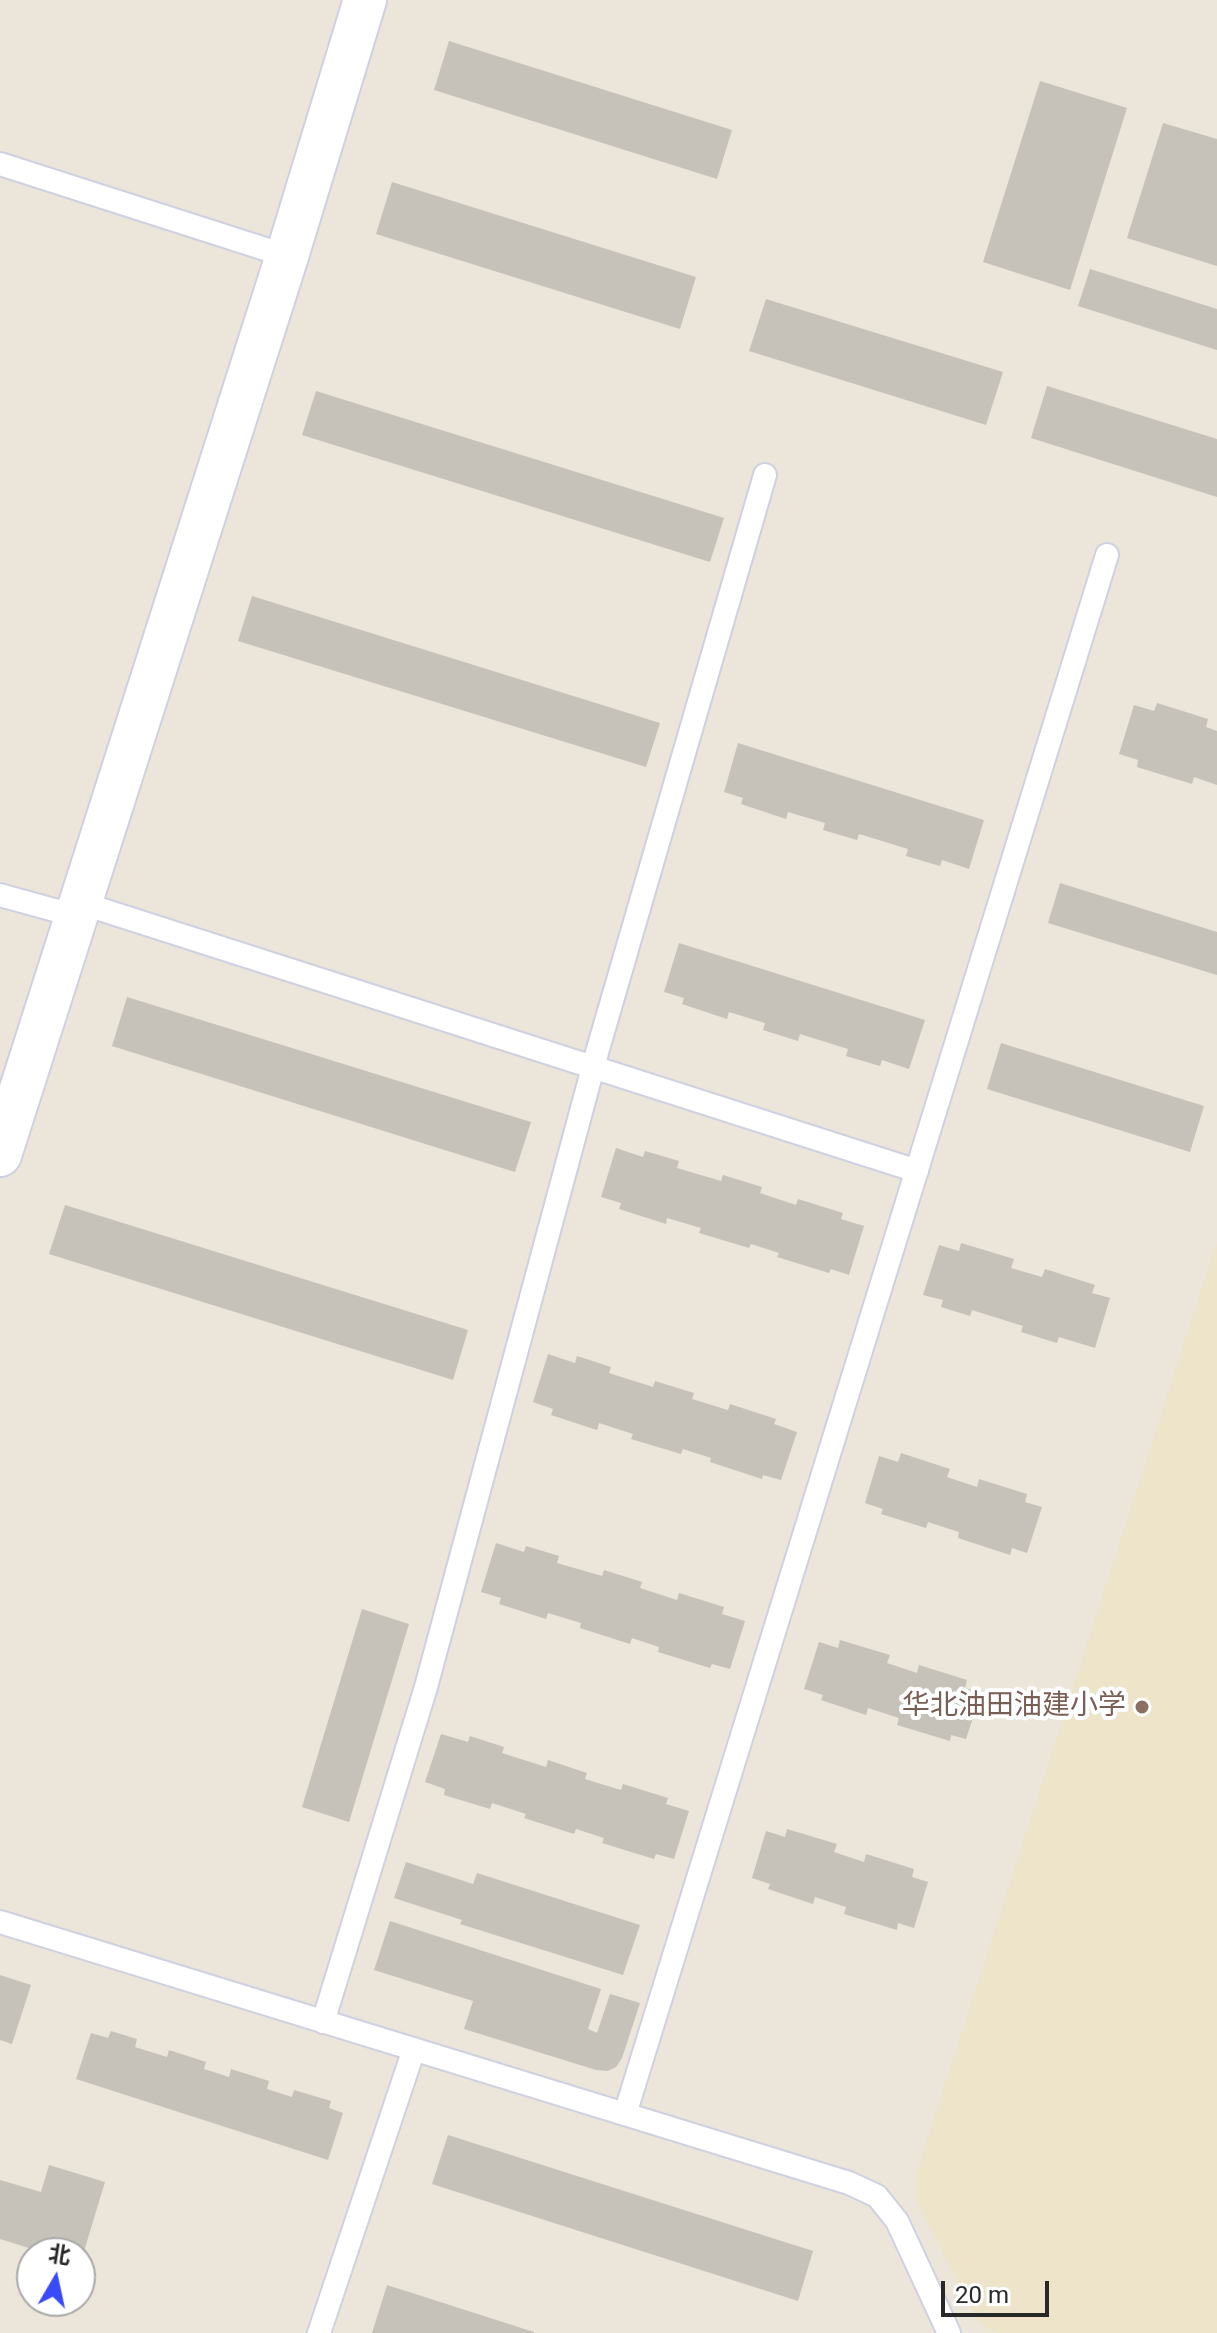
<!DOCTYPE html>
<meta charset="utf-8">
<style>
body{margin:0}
#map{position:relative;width:1217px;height:2333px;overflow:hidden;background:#ebe5da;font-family:Roboto,"Noto Sans SC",sans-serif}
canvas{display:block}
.north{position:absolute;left:16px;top:2237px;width:80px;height:80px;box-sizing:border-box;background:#fff;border:2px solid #a9a9a9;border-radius:50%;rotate:9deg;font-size:22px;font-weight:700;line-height:32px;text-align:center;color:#282828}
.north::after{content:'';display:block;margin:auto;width:28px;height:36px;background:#394bf9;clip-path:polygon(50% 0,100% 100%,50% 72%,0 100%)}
.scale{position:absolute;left:941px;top:2281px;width:108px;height:36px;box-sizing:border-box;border:4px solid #282828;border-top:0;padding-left:10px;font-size:24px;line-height:28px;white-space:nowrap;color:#282828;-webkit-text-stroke:6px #fff;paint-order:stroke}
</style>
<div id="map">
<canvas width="1217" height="2333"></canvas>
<div class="north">北</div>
<div class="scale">20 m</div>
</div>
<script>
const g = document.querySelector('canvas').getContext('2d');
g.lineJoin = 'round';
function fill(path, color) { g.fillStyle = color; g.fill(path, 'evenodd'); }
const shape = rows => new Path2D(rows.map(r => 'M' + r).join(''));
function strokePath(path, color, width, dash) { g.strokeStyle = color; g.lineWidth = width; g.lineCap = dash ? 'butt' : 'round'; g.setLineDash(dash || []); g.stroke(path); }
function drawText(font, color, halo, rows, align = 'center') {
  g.font = font + ' Roboto,"Noto Sans SC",sans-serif'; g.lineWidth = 8; g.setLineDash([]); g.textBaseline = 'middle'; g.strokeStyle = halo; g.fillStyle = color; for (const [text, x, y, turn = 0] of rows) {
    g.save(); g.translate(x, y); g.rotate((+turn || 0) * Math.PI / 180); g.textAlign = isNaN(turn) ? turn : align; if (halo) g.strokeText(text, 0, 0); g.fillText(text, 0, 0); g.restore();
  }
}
fill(shape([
 [1217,1241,1217,2333,999,2333,989,2330,976,2319,915,2198,916,2174]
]), '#ede4c9');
fill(shape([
 [449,41,732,130,717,179,434,90],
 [1040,81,1127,108,1070,290,983,262],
 [1163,123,1217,139,1217,266,1127,238],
 [392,182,696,277,680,329,376,234],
 [1090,269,1217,309,1217,350,1078,306],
 [766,299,1003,372,986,425,749,351],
 [1047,386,1217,439,1217,497,1031,438],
 [316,391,724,518,710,562,302,435],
 [252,596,660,723,646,767,238,641],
 [1157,703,1208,719,1206,727,1217,731,1217,785,1194,777,1192,784,1137,767,1138,760,1119,754,1134,705,1154,711],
 [738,743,984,820,969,869,942,860,940,866,906,856,908,849,859,834,857,840,823,830,825,823,788,812,786,819,741,804,743,798,724,792],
 [1060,883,1217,932,1217,975,1048,923],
 [679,943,925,1020,909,1069,882,1060,880,1066,846,1056,848,1049,800,1034,798,1041,763,1030,765,1023,729,1012,727,1019,682,1004,684,998,664,992],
 [127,997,531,1122,515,1172,112,1046],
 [1001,1043,1204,1106,1190,1152,987,1089],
 [616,1148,643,1157,645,1151,679,1161,677,1168,721,1181,723,1175,762,1187,760,1193,796,1205,798,1199,843,1213,841,1219,864,1226,849,1275,831,1269,829,1273,777,1257,779,1253,751,1244,749,1248,699,1233,701,1228,667,1218,666,1224,619,1209,621,1203,601,1197],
 [65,1205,468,1330,453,1380,49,1254],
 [961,1243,1014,1259,1011,1268,1042,1277,1045,1269,1095,1285,1092,1293,1110,1298,1095,1348,1059,1337,1057,1343,1021,1332,1023,1326,972,1310,970,1316,941,1307,943,1300,923,1295,939,1245,959,1251],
 [548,1354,575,1363,577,1356,611,1367,609,1373,653,1387,655,1381,694,1393,692,1399,728,1410,730,1404,776,1419,774,1424,797,1432,781,1480,763,1475,762,1479,710,1462,711,1458,683,1449,681,1454,631,1439,633,1434,599,1423,597,1430,551,1415,553,1409,533,1402],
 [901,1453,950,1469,947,1477,977,1487,979,1479,1027,1494,1025,1502,1042,1507,1027,1553,1012,1548,1010,1555,958,1538,959,1532,928,1522,926,1528,881,1514,883,1509,865,1503,879,1456,898,1462],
 [496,1543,524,1552,526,1546,559,1556,557,1563,602,1576,604,1570,642,1582,640,1588,677,1600,679,1593,724,1607,722,1614,745,1621,730,1669,712,1664,710,1668,658,1652,659,1647,632,1638,630,1644,580,1628,581,1623,548,1613,546,1619,499,1604,501,1598,481,1592],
 [362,1609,409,1624,349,1822,302,1807],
 [840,1640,890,1655,887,1663,917,1673,919,1665,967,1680,965,1688,981,1693,966,1739,951,1735,950,1741,897,1725,899,1718,868,1708,866,1715,821,1700,823,1695,804,1689,819,1642,838,1648],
 [441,1734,468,1742,470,1736,504,1747,502,1753,546,1767,548,1760,587,1773,585,1779,621,1790,623,1784,668,1798,666,1804,689,1811,674,1859,656,1854,654,1859,602,1843,604,1838,576,1829,574,1834,524,1818,526,1814,492,1803,490,1809,444,1795,445,1789,425,1782],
 [787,1829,837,1844,834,1852,864,1862,866,1854,914,1869,912,1877,928,1882,914,1928,898,1923,897,1930,844,1914,846,1907,815,1897,813,1904,768,1889,770,1884,752,1878,766,1831,785,1837],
 [406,1862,473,1884,477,1873,640,1925,623,1975,460,1924,462,1920,394,1898],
 [390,1921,601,1989,588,2029,597,2033,610,1994,640,2003,622,2058,616,2067,608,2071,596,2070,464,2029,473,2001,374,1970],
 [0,1975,31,1985,12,2044,0,2040],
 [111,2031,137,2039,135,2047,167,2057,169,2050,206,2062,204,2069,229,2077,231,2069,269,2081,267,2089,292,2097,294,2090,331,2101,329,2108,343,2113,328,2160,76,2079,91,2033,108,2038],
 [448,2135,813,2251,798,2301,432,2184],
 [49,2165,105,2182,81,2261,80,2253,45,2253,0,2239,0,2180,41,2192],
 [387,2285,534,2332,534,2333,372,2333]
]), '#c6c2ba');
const service = shape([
 [0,164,287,256],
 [0,895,76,916],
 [81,903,917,1171],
 [0,1922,849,2183,877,2196,897,2221,949,2333],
 [323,2022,426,1687,598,1049,765,475],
 [625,2114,1107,555],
 [319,2333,414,2049]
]);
const minor = shape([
 [0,1155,287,256,365,0]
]);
strokePath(service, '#cfd1e1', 26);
strokePath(minor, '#cfd1e1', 46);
strokePath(service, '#fff', 22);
strokePath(minor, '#fff', 42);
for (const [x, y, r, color] of [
 [1142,1707,8,"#8d6e63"]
]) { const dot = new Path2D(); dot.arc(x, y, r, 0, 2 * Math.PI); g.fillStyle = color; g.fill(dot); strokePath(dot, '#fff', 3); }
drawText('28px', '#785e54', '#fff', [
 ["华北油田油建小学",1126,1707]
], 'right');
</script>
